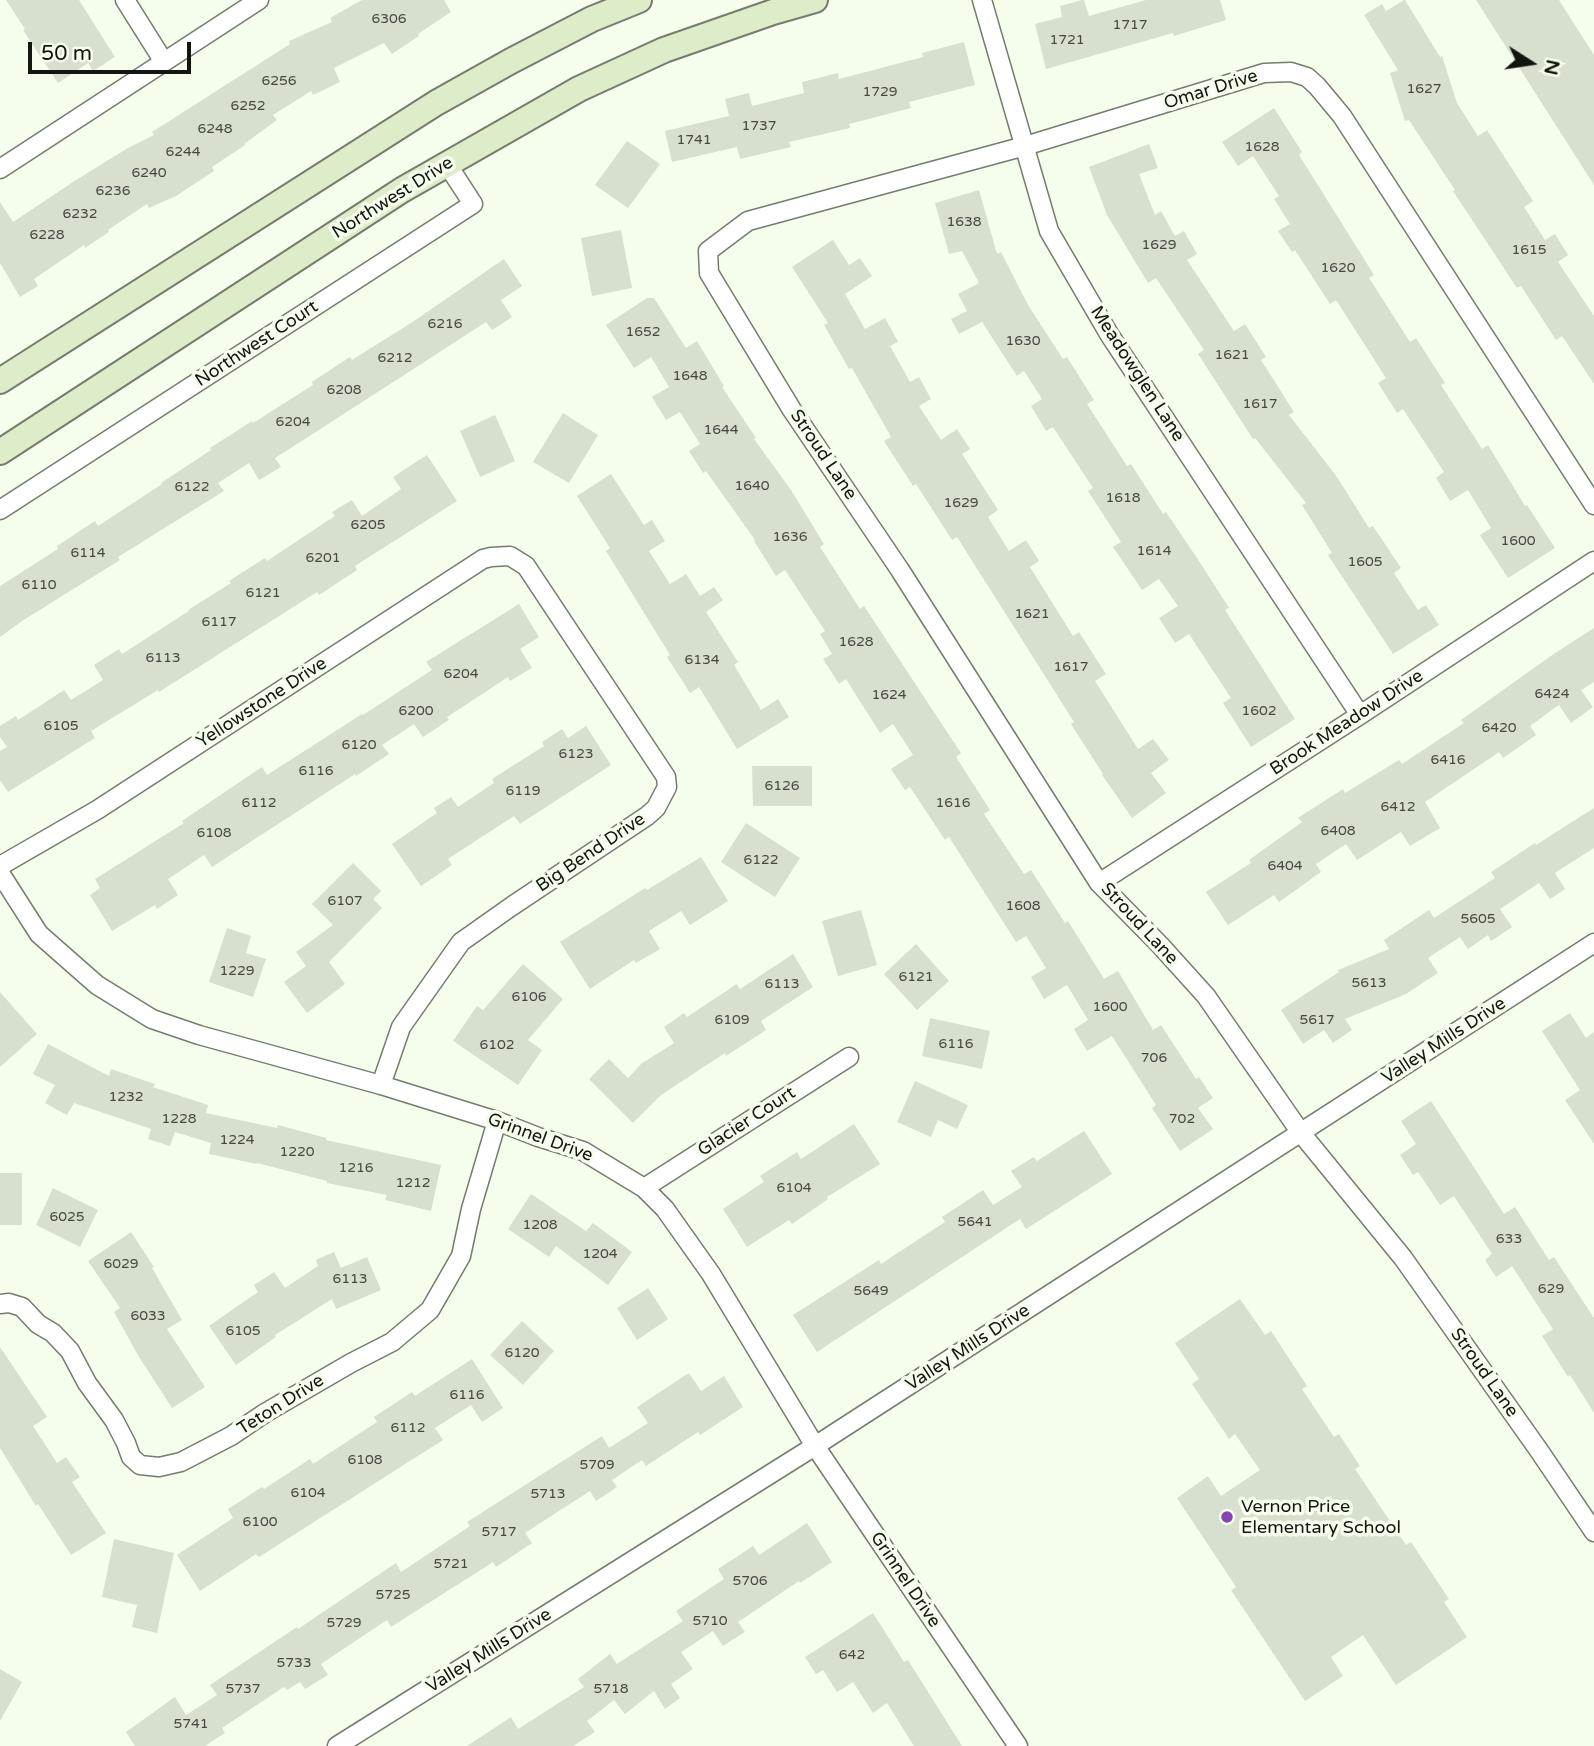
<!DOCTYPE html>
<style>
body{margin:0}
#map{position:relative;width:1594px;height:1746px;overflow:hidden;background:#f5feec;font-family:"Varela Round",sans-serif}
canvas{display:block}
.north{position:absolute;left:1496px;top:28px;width:70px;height:70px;-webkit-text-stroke:5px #f5feec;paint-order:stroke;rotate:102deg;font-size:19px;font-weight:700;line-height:28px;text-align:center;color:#131610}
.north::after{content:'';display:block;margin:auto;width:24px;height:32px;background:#131610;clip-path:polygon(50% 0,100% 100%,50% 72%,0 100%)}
.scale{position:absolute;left:28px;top:42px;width:163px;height:32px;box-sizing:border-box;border:4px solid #131610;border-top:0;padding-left:9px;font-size:21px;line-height:24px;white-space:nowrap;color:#131610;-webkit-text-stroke:5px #f5feec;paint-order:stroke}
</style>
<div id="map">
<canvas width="1594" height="1746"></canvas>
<div class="north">N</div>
<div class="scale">50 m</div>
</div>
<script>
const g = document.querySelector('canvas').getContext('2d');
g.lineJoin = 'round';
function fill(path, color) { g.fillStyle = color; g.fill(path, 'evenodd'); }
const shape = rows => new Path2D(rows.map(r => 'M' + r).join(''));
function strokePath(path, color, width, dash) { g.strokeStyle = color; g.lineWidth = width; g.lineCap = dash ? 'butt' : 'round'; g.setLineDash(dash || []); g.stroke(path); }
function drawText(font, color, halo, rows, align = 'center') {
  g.font = font + ' "Varela Round",sans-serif'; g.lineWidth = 7; g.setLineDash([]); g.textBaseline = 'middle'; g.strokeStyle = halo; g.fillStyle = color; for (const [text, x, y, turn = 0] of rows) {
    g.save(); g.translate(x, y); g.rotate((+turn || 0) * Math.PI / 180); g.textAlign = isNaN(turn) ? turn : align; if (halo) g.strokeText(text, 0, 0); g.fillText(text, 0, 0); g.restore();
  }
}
fill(shape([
 [6,0,79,0,115,57,93,71,88,63,58,83,23,30,25,29],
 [362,0,444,0,451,12,418,34,419,36,392,54,384,43,334,68,340,82,313,95,311,91,273,115,277,120,244,144,245,145,212,167,214,171,176,196,149,208,147,204,108,230,109,232,85,248,84,245,34,279,38,286,20,297,0,263,0,202,13,222,76,180,128,148,154,135,152,132,290,44,289,41,332,22,330,18],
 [1082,0,1084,0,1089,16,1146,0,1220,0,1226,20,1174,36,1173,33,1046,69,1035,24,1062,17,1060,6],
 [1404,0,1405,0,1440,57,1442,56,1457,103,1478,136,1487,130,1533,201,1524,207,1545,240,1555,234,1568,255,1558,262,1594,316,1594,384,1562,336,1556,340,1521,286,1517,288,1453,191,1455,190,1409,120,1405,121,1390,73,1398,70,1364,15,1382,4,1386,11],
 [1476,0,1559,0,1594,55,1594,185],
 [964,42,975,85,909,102,911,108,849,124,850,128,789,142,791,147,740,159,737,147,672,162,665,131,729,116,725,99,749,93,752,106,804,93,802,82,838,73,839,79,923,57,922,53],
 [1274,108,1302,152,1299,155,1374,275,1369,278,1410,342,1416,338,1445,383,1441,385,1482,449,1488,445,1525,506,1527,505,1555,548,1508,578,1480,535,1491,528,1468,490,1450,501,1436,478,1444,472,1403,409,1397,413,1378,383,1386,378,1336,300,1330,304,1295,250,1292,252,1278,231,1290,224,1274,199,1279,196,1253,156,1238,166,1222,142],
 [627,141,660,164,628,208,595,185],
 [1149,144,1158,168,1139,174,1155,215,1161,211,1175,236,1184,231,1197,254,1187,260,1234,331,1245,324,1266,357,1261,360,1294,412,1289,415,1337,477,1369,528,1373,526,1401,568,1394,573,1418,610,1426,605,1439,625,1393,654,1328,555,1332,553,1302,505,1306,503,1255,438,1253,439,1198,354,1204,350,1156,278,1148,283,1107,215,1089,167],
 [979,190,997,254,1001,252,1028,305,1063,359,1067,357,1094,400,1087,404,1127,466,1131,464,1163,514,1166,512,1201,564,1229,608,1225,610,1295,719,1251,747,1223,703,1231,698,1189,634,1175,643,1159,618,1178,606,1159,579,1142,590,1113,547,1121,542,1088,491,1093,488,1053,427,1046,431,1031,406,1042,399,1024,371,1017,376,982,322,959,334,951,319,967,311,958,294,979,283,962,251,949,254,935,203],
 [621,230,632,288,592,296,581,238],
 [833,240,849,265,860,258,872,276,845,294,865,329,885,318,898,342,890,346,910,382,919,377,931,399,919,406,941,440,957,429,970,449,962,454,998,510,988,517,1009,551,1026,540,1039,561,1030,567,1073,636,1079,632,1106,674,1095,681,1138,749,1153,739,1169,760,1151,773,1166,793,1132,818,1102,775,1103,774,1071,724,1074,722,957,537,952,540,916,484,913,486,884,441,891,437,852,368,849,369,824,325,828,323,792,267],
 [504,259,522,286,501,300,512,317,492,330,486,322,336,419,275,458,281,467,259,480,249,463,218,483,224,491,118,557,120,560,22,621,0,637,0,586,58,549,57,546,95,521,98,526,162,484,161,483,211,450,210,448,252,421,253,423,313,385,312,382,350,357,352,360,414,321],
 [647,298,654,298,686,348,697,341,724,386,722,387,756,438,754,439,791,490,824,544,820,547,860,609,864,606,961,753,956,757,990,810,984,814,1024,874,1031,870,1065,923,1068,921,1104,979,1118,971,1153,1030,1161,1025,1196,1079,1199,1077,1213,1098,1198,1108,1213,1129,1180,1151,1152,1108,1156,1105,1112,1036,1087,1051,1074,1029,1088,1020,1067,985,1044,999,1031,977,1046,968,1026,936,1016,942,949,837,945,840,910,787,905,790,891,769,913,755,893,724,880,733,846,679,839,684,823,659,832,654,820,634,825,631,785,570,776,576,754,541,755,540,706,471,703,473,689,451,700,444,680,412,666,420,652,397,669,387,651,357,634,368,606,325],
 [563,413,598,435,569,483,533,462],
 [495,415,515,461,480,477,460,431],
 [427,455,457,501,355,566,357,570,319,595,317,592,159,692,158,690,91,731,95,738,8,792,0,780,0,751,7,747,0,737,0,726,16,716,18,720,64,690,71,700,103,680,94,665,119,649,122,654,189,611,188,610,231,583,229,581,265,558,267,561,335,516,332,512,352,500,362,516,401,489,393,477],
 [611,474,644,525,652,520,665,541,649,551,670,584,686,574,700,596,714,587,723,600,706,612,738,662,734,665,761,710,778,699,789,717,737,749,699,687,690,693,667,657,670,655,606,551,610,548,577,496],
 [519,604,539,637,520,649,532,668,510,681,508,677,447,717,449,720,423,737,414,724,382,745,389,754,356,776,355,774,212,867,204,855,168,879,178,895,157,909,155,905,112,931,90,895,100,888,95,879,184,823,182,821,262,767,267,775,362,714,363,715,432,670,426,662],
 [1594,628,1594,682,1581,690,1593,707,1571,723,1559,705,1530,726,1536,735,1503,758,1499,752,1425,802,1440,828,1410,846,1401,832,1357,860,1346,844,1316,864,1321,872,1279,902,1274,895,1228,925,1206,892,1251,863,1249,860,1302,822,1298,818,1343,789,1345,793,1399,760,1402,764,1464,723,1461,720,1555,653],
 [586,726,611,765,520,824,514,816,448,859,452,865,421,886,392,844,437,813,434,808,451,797,458,807,494,783,492,779,544,746,542,742,562,729,568,738],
 [752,766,812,766,812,806,753,806],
 [1594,808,1594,848,1555,873,1565,889,1550,899,1539,883,1500,909,1512,927,1491,941,1488,935,1468,949,1460,937,1428,958,1438,973,1406,994,1345,1019,1352,1030,1333,1043,1324,1030,1303,1044,1281,1010,1339,972,1338,970,1389,949,1384,940,1429,910,1434,918,1495,878,1491,872,1535,843,1536,845],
 [746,823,800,858,775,897,721,862],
 [701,857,728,901,690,925,681,911,649,931,660,949,636,963,634,960,590,989,560,942,645,888,647,890],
 [353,863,381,891,373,899,382,908,329,962,345,984,307,1013,284,982,306,966,296,952,333,925,312,904],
 [861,910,877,965,838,976,822,921],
 [227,928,251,936,246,953,266,959,253,997,209,982],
 [916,944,949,981,917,1010,884,974],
 [793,954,813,987,761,1021,766,1030,726,1056,725,1053,661,1095,633,1123,589,1079,609,1059,628,1078,641,1064,674,1043,664,1027,684,1013,687,1017,737,984,740,989],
 [523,964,563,999,528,1040,542,1050,518,1085,453,1041,477,1006,483,1010],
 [0,992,37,1034,0,1067],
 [1570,1013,1586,1038,1594,1032,1594,1144,1565,1100,1580,1090,1542,1031],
 [930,1018,990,1031,982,1069,922,1056],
 [48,1044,109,1076,111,1069,155,1084,153,1087,208,1105,206,1113,277,1128,278,1125,326,1138,326,1140,441,1165,431,1211,385,1200,387,1195,327,1183,327,1181,257,1163,257,1164,209,1154,211,1143,175,1132,170,1146,148,1139,151,1129,74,1103,67,1115,45,1103,55,1085,33,1074],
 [915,1081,968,1105,957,1129,938,1120,931,1137,897,1122],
 [1431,1101,1504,1214,1515,1207,1549,1260,1554,1257,1594,1318,1594,1413,1570,1375,1568,1377,1542,1336,1553,1329,1512,1266,1496,1277,1485,1260,1492,1254,1454,1196,1440,1205,1418,1172,1413,1175,1400,1155,1416,1144,1401,1121],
 [854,1124,880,1164,827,1197,828,1199,792,1224,789,1220,747,1247,723,1209,764,1182,760,1176,797,1152,801,1159],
 [1084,1131,1112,1174,1026,1229,1020,1219,817,1352,793,1315,879,1260,881,1264,945,1222,942,1217,983,1190,993,1205,1022,1187,1011,1171,1034,1157,1037,1161],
 [0,1173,22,1173,22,1225,0,1225],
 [53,1188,98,1210,80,1247,36,1225],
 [531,1194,586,1231,593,1223,632,1252,608,1285,556,1246,549,1257,508,1229],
 [131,1232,154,1267,152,1268,182,1320,167,1329,205,1387,172,1408,139,1357,114,1312,120,1308,88,1261],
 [334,1252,341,1268,367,1257,381,1290,336,1309,332,1299,275,1335,276,1337,236,1365,209,1326,258,1292,254,1285,274,1272,285,1288,318,1266,316,1260],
 [648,1288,668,1319,637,1340,617,1308],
 [1240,1299,1265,1335,1271,1331,1307,1386,1302,1389,1334,1437,1339,1434,1360,1466,1355,1469,1406,1545,1411,1542,1449,1599,1444,1602,1467,1637,1396,1685,1363,1635,1331,1657,1343,1676,1305,1701,1231,1590,1236,1587,1177,1498,1208,1476,1221,1496,1260,1470,1235,1434,1229,1439,1192,1384,1199,1379,1175,1343],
 [522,1321,554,1351,523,1385,490,1355],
 [0,1347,47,1417,33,1426,57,1463,66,1457,80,1477,72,1482,106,1533,71,1555,38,1504,36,1506,0,1448],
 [472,1359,503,1408,482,1422,471,1405,435,1428,443,1440,259,1557,256,1554,200,1591,177,1555,233,1518,228,1509,262,1487,264,1489,310,1459,313,1464,377,1422,374,1417,412,1392,415,1396],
 [689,1373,701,1391,724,1376,743,1407,700,1435,698,1432,646,1466,642,1460,612,1480,617,1487,596,1501,590,1491,525,1533,532,1543,496,1567,493,1562,391,1627,387,1620,321,1664,328,1675,305,1689,300,1682,287,1690,284,1687,222,1728,225,1733,205,1746,135,1746,126,1732,175,1697,186,1715,217,1695,210,1685,297,1627,298,1629,396,1563,401,1572,470,1526,467,1522,602,1436,609,1448,648,1423,637,1407],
 [807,1523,832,1562,800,1583,799,1581,738,1622,745,1632,723,1646,713,1631,681,1652,693,1669,671,1684,680,1698,665,1709,654,1691,625,1714,614,1700,587,1721,595,1732,573,1746,467,1746,511,1717,518,1729,584,1687,578,1679,610,1654,617,1664,683,1621,676,1611,724,1579,718,1569,753,1546,759,1555],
 [114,1539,174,1553,157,1633,132,1627,137,1605,102,1597],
 [873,1613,904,1662,908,1660,962,1746,914,1746,887,1703,873,1713,853,1682,837,1692,823,1670,816,1674,805,1657],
 [0,1669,22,1682,0,1721]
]), '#d7dfcf');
const street = shape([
 [125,0,164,62],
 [982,0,1049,231,1109,334,1360,715],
 [0,169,259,0],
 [1594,505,1342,116,1317,86,1307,77,1291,72,1264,73,1025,146,748,221,708,251,709,273,792,410,900,570,1099,883,1160,945,1206,996,1301,1133,1403,1258,1540,1452,1594,1532],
 [0,510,473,204,447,164],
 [0,866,97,810,483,559,491,557,510,556,526,566,666,777,667,787,656,808,647,816,512,906,461,942,401,1027,381,1085],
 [0,873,39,934,97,985,152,1019,199,1035,381,1085,497,1121,538,1137,583,1151,644,1188,665,1209,711,1274,815,1446,1018,1746],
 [1099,883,1360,715,1594,561],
 [644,1188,849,1057],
 [0,1304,9,1303,22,1307,38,1324,53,1333,70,1351,87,1383,114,1420,126,1443,131,1457,140,1465,159,1467,181,1462,231,1436,265,1413,351,1363,392,1342,430,1310,461,1256,471,1209,497,1121],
 [337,1746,815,1446,1594,943]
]);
const secondary = shape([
 [0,381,436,103,511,61,592,19,639,0],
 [0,452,402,190,579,89,664,50,773,12,815,0]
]);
strokePath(street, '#757c6d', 21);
strokePath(secondary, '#757c6d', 28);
strokePath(street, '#fff', 18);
strokePath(secondary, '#ddecc9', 24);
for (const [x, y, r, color] of [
 [1227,1517,7,"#8843b7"]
]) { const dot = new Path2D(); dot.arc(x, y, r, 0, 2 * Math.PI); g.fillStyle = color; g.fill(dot); strokePath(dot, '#f5feec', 2.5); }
drawText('14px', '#444840', null, [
 ["6306",389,19],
 ["1717",1130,25],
 ["1721",1067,40],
 ["6256",279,81],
 ["1627",1424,89],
 ["1729",880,92],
 ["6252",248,106],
 ["1737",759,126],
 ["6248",215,129],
 ["1741",694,140],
 ["1628",1262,147],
 ["6244",183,152],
 ["6240",149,173],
 ["6236",113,191],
 ["6232",80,214],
 ["1638",964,222],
 ["6228",47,235],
 ["1629",1159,245],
 ["1615",1529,250],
 ["1620",1338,268],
 ["6216",445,324],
 ["1652",643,332],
 ["1630",1023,341],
 ["1621",1232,355],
 ["6212",395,358],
 ["1648",690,376],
 ["6208",344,390],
 ["1617",1260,404],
 ["6204",293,422],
 ["1644",721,430],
 ["1640",752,486],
 ["6122",192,487],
 ["1618",1123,498],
 ["1629",961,503],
 ["6205",368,525],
 ["1636",790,537],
 ["1600",1518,541],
 ["1614",1154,551],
 ["6114",88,553],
 ["6201",323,558],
 ["1605",1365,562],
 ["6110",39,585],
 ["6121",263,593],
 ["1621",1032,614],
 ["6117",219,622],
 ["1628",856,642],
 ["6113",163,658],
 ["6134",702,660],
 ["1617",1071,667],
 ["6204",461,674],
 ["6424",1552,694],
 ["1624",889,695],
 ["6200",416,711],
 ["1602",1259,711],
 ["6105",61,726],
 ["6420",1499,728],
 ["6120",359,745],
 ["6123",576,754],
 ["6416",1448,760],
 ["6116",316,771],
 ["6126",782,786],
 ["6119",523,791],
 ["6112",259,803],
 ["1616",953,803],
 ["6412",1398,807],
 ["6408",1338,831],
 ["6108",214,833],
 ["6122",761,860],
 ["6404",1285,866],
 ["6107",345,901],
 ["1608",1023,906],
 ["5605",1478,919],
 ["1229",237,971],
 ["6121",916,977],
 ["5613",1369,983],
 ["6113",782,984],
 ["6106",529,997],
 ["1600",1110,1007],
 ["6109",732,1020],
 ["5617",1317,1020],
 ["6116",956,1044],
 ["6102",497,1045],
 ["706",1154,1058],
 ["1232",126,1097],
 ["1228",179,1119],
 ["702",1182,1119],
 ["1224",237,1140],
 ["1220",297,1152],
 ["1216",356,1168],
 ["1212",413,1183],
 ["6104",794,1188],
 ["6025",67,1217],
 ["5641",975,1222],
 ["1208",540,1225],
 ["633",1509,1239],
 ["1204",600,1254],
 ["6029",121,1264],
 ["6113",350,1279],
 ["629",1551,1289],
 ["5649",871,1291],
 ["6033",148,1316],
 ["6105",243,1331],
 ["6120",522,1353],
 ["6116",467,1395],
 ["6112",408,1428],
 ["6108",365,1460],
 ["5709",597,1465],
 ["6104",308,1493],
 ["5713",548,1494],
 ["6100",260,1522],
 ["5717",499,1532],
 ["5721",451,1564],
 ["5706",750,1581],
 ["5725",393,1595],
 ["5710",710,1621],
 ["5729",344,1623],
 ["642",852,1655],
 ["5733",294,1663],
 ["5737",243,1689],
 ["5718",611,1689],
 ["5741",191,1724]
]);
drawText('18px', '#131610', '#f5feec', [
 ["Omar Drive",1211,90,-17],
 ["Northwest Drive",393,198,-32],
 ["Northwest Court",257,344,-33],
 ["Meadowglen Lane",1137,374,57],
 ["Stroud Lane",823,455,56],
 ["Yellowstone Drive",262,703,-33],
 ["Brook Meadow Drive",1347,723,-33],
 ["Big Bend Drive",591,853,-34],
 ["Stroud Lane",1139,924,47],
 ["Valley Mills Drive",1444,1041,-33],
 ["Glacier Court",747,1122,-33],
 ["Grinnel Drive",540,1138,20],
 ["Valley Mills Drive",968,1348,-33],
 ["Stroud Lane",1484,1373,55],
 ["Teton Drive",281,1405,-32],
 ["Grinnel Drive",905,1580,56],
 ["Valley Mills Drive",489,1651,-32]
]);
drawText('18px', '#131610', '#f5feec', [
 ["Vernon Price",1241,1507],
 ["Elementary School",1241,1528]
], 'left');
</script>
